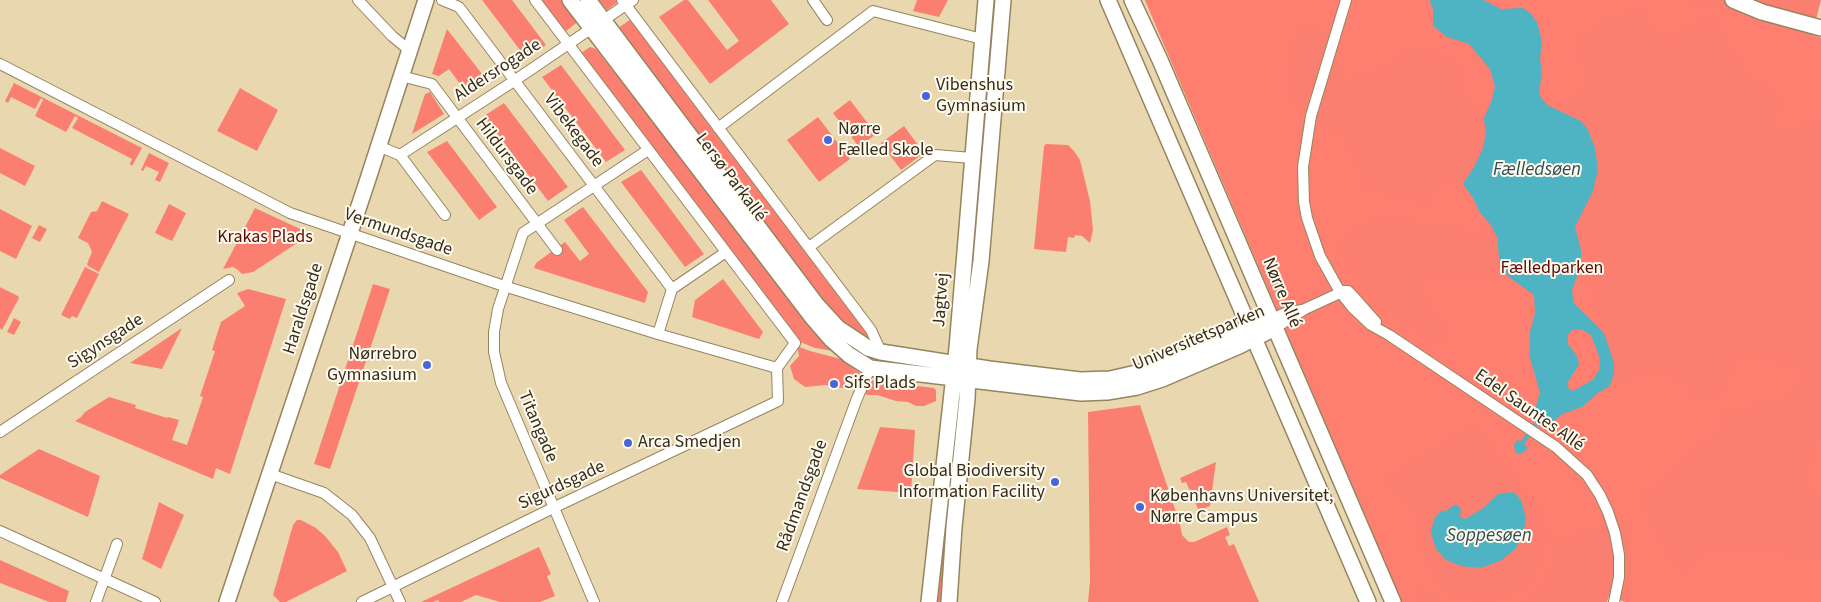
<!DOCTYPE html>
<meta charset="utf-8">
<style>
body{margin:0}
canvas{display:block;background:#e9d8af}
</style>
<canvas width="1821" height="602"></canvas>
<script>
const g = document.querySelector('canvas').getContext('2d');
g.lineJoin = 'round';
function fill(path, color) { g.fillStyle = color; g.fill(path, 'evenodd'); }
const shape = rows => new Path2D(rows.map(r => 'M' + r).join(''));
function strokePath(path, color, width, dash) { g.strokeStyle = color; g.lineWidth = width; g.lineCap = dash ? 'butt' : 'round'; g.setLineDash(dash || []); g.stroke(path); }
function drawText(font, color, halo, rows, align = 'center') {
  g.font = font + ' "Source Sans 3",sans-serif'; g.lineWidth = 4; g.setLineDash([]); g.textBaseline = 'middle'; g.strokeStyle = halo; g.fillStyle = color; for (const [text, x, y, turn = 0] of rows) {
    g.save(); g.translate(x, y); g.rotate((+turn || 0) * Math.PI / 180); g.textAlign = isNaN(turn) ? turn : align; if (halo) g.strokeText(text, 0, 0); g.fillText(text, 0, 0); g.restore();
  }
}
fill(shape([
 [482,0,512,0,546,45,526,58],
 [540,0,565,0,580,20,565,32],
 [599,0,617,0,618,2,607,10],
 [684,0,688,0,727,50,739,41,708,0,771,0,789,24,710,84,659,17],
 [917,0,948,0,939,17,913,11],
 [992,0,999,0,986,136,979,135],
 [1145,0,1821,0,1812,35,1821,38,1821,602,1625,602,1609,596,1607,602,1402,602],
 [631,19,870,335,869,339,865,340,828,312,617,29],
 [447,29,489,83,469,96,449,69,439,76,432,74],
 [590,47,596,49,616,75,629,83,839,352,815,348,800,342,581,53],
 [561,65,625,150,606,162,542,77],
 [14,83,142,148,132,166,130,164,132,159,72,128,78,118,75,116,66,132,35,116,43,100,41,98,35,109,11,97,8,103,5,101],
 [240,88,278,110,257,151,217,131],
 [430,92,444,114,412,134,425,94],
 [850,100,876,134,859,147,833,113],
 [504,103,568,187,548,201,484,116],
 [818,117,850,159,819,182,787,140],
 [904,126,924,153,901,170,881,143],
 [979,138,985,139,966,343],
 [447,141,497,207,479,220,427,152],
 [1046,144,1068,145,1074,151,1080,160,1090,201,1093,230,1090,243,1082,236,1075,235,1074,238,1068,237,1066,252,1034,249,1044,146],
 [0,148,35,166,25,186,0,173],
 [149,153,169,163,160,182,155,180,159,172,146,166,143,171,141,170],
 [641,170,704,254,685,267,621,182],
 [102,201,129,214,99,272,88,266,87,264,92,252,88,243,78,238,91,212,97,211],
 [169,204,186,213,172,241,155,233],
 [583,207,648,292,645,303,534,268,536,263,565,242,580,261,589,254,564,220],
 [255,208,311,234,253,272,242,274,238,270,233,267,223,269],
 [0,209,32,226,16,259,0,251],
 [39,225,47,229,40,242,32,238],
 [85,267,99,274,77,318,72,316,70,319,61,315],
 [723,279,763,332,759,339,692,317,695,300],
 [373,284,390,289,330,469,314,464],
 [0,287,18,296,19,298,2,330,0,328],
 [248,289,286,299,230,474,216,468,213,479,75,421,81,417,85,412,109,397,136,405,135,408,167,418,168,417,179,420,172,440,187,445,203,397,200,396,215,351,212,350,221,322,245,306,237,293],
 [14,318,21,322,14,335,7,332],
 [182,328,162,369,130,363],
 [797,346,810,351,841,359,861,374,857,388,849,389,825,385,805,387,794,379,790,366,799,356],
 [869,380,934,388,936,390,936,401,924,406,916,406,908,402,896,401,877,395,867,395,865,393],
 [956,402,959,402,952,485,952,517,943,517],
 [1140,405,1180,524,1182,535,1189,542,1194,542,1227,527,1230,535,1225,537,1227,541,1229,546,1234,544,1259,602,1088,602,1090,581,1088,412],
 [880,427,915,430,911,493,857,489],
 [39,449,100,476,88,517,0,478,0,475],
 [1216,462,1210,506,1199,511,1186,482,1182,483,1180,478],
 [159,502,184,515,161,569,142,559],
 [297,520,301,520,316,528,325,536,338,552,347,571,286,602,280,602,273,595,293,525],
 [941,536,949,536,943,602,935,602],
 [539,547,551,574,547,576,555,596,540,602,500,602,476,595,461,602,439,602,438,600,433,602,421,602],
 [0,560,69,591,66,602,49,602,0,583]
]), '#fb7f70');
fill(shape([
 [1145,0,1430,0,1433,10,1433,26,1447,37,1469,44,1490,69,1495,86,1492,100,1484,118,1464,95,1463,75,1458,66,1450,59,1410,49,1392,67,1346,82,1323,34,1309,29,1297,33,1288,82,1293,100,1343,135,1368,188,1430,203,1436,181,1463,184,1473,198,1480,213,1491,225,1476,239,1455,225,1418,226,1391,215,1347,234,1342,247,1356,277,1385,308,1438,345,1446,329,1417,292,1418,284,1426,275,1509,277,1534,295,1535,313,1530,332,1530,358,1540,393,1534,412,1562,414,1582,407,1599,392,1632,375,1647,371,1658,370,1692,384,1688,394,1697,397,1711,396,1721,389,1726,382,1738,351,1807,366,1798,390,1793,396,1786,401,1778,402,1769,399,1758,403,1741,415,1735,410,1724,414,1721,430,1717,437,1710,442,1696,447,1679,463,1673,476,1668,482,1656,490,1642,494,1658,535,1683,571,1710,546,1821,555,1821,602,1631,602,1632,558,1624,521,1558,542,1555,563,1549,581,1537,596,1527,602,1440,602,1423,590,1418,594,1422,602,1402,602],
 [1474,424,1540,514,1545,536,1542,558,1532,577,1515,592,1495,600,1473,601,1452,594,1440,579,1425,555,1421,534,1421,517,1389,480],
 [1484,0,1692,0,1821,38,1821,119,1782,135,1768,129,1780,100,1742,72,1715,21,1701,21,1666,41,1658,37,1640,9,1604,22,1580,41,1578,57,1589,74,1590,89,1559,110,1547,105,1541,98,1539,91,1542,73,1540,58,1542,41,1523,8,1501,9],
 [1574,228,1592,235,1589,251,1589,277,1606,331,1574,303,1572,290,1581,267,1581,250],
 [1572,330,1582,330,1591,334,1600,356,1600,368,1594,379,1573,391,1569,389,1567,384,1579,364,1577,356,1568,344,1568,335],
 [1821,437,1821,500,1812,497,1804,483,1813,445]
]), '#fe7e6f');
fill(shape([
 [1430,0,1484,0,1501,9,1523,8,1530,13,1537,22,1542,41,1540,58,1542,73,1539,91,1541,98,1547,105,1581,121,1588,130,1595,148,1598,170,1593,191,1575,227,1581,250,1581,267,1572,290,1574,303,1604,333,1614,363,1614,374,1609,387,1599,392,1582,407,1562,414,1549,425,1542,419,1524,444,1528,448,1521,454,1516,453,1514,445,1517,440,1521,441,1539,417,1534,412,1540,393,1530,358,1530,332,1535,313,1534,295,1509,277,1500,267,1497,237,1491,225,1480,213,1473,198,1463,184,1474,167,1482,151,1486,135,1484,118,1492,100,1495,86,1490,69,1469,44,1447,37,1433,26,1433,10],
 [1572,330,1582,330,1591,335,1599,356,1600,368,1594,379,1573,391,1569,389,1567,384,1579,364,1577,356,1568,344,1568,335],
 [1512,492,1516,494,1521,500,1526,518,1523,534,1516,548,1502,560,1481,568,1461,566,1446,560,1436,549,1431,533,1434,519,1442,510,1444,512,1456,504,1461,509,1460,517,1465,519,1482,509,1498,494]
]), '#4eb3c2');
const street = shape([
 [358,0,392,36,409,50],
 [442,0,459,7,672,289],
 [535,0,795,343,777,368],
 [622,0,871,330,881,352],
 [813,0,827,20],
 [1346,0,1311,116,1303,167,1304,202,1307,218,1320,256,1340,292,1352,307,1371,325,1389,335,1556,447,1587,475,1600,495,1608,512,1615,533,1619,555,1619,577,1614,602],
 [0,64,290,213,504,286,658,334,777,368],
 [401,76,432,84,557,250],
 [718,128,873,11,982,39],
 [378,146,400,155,514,81,633,0],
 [400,155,445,215],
 [809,247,935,155,972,158],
 [1271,319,1285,313,1302,310],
 [1275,328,1305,309,1344,291,1348,291,1353,296,1376,322],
 [658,334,672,289,726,252],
 [0,432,229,280],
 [270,474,324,493,352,515,370,538,400,602],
 [0,531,155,602],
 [96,602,117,544],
 [362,602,553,508,778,401,777,368],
 [594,602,501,383,494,352,494,332,498,309,523,233,648,150],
 [782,602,856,401,870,368]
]);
const secondary = shape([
 [570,0,812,317,832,340,849,355,870,368,1081,393,1107,392,1137,387,1162,379,1239,346,1275,328],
 [588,0,816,304,838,328,868,348,881,352,989,369,1080,380,1110,379,1154,369,1271,319],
 [1108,0,1368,602],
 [1132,0,1160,60,1393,602],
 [1733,0,1762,12,1821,28],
 [227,602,367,182,426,0],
 [929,602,957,348,986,0],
 [949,602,954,527,967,399,969,349,981,261,1003,0]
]);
strokePath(street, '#95855f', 12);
strokePath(secondary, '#95855f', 18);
strokePath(street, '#fff', 10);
strokePath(secondary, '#fff', 15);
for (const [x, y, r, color] of [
 [926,96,5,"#4766d9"],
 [828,140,5,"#4766d9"],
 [427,365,5,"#4766d9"],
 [834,384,5,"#4766d9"],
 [628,443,5,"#4766d9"],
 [1055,482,5,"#4766d9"],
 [1140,507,5,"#4766d9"]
]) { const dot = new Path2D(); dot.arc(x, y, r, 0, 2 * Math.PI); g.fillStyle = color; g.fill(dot); strokePath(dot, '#fffaee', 2); }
drawText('18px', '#342d1d', '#fffaee', [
 ["Aldersrogade",498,71,-33],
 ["Vibekegade",573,131,53],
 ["Hildursgade",506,157,53],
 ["Lersø Parkallé",730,178,53],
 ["Vermundsgade",398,233,19],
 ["Nørre Allé",1281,293,67],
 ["Jagtvej",942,300,-86],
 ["Haraldsgade",304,309,-72],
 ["Universitetsparken",1199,339,-23],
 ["Sigynsgade",106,342,-33],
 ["Edel Sauntes Allé",1529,411,35],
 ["Titangade",537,427,67],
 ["Sigurdsgade",562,486,-25],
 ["Rådmandsgade",803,496,-70]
]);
drawText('18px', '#342d1d', '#fffaee', [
 ["Vibenshus",936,86],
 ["Gymnasium",936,107],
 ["Nørre",838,130],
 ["Fælled Skole",838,151],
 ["Nørrebro",417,355,"right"],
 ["Gymnasium",417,376,"right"],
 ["Sifs Plads",844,384],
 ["Arca Smedjen",638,443],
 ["Global Biodiversity",1045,472,"right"],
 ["Information Facility",1045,493,"right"],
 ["Københavns Universitet,",1150,497],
 ["Nørre Campus",1150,518]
], 'left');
drawText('18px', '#5b0a07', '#fffaee', [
 ["Krakas Plads",265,238],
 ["Fælledparken",1552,269]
]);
drawText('italic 19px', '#2e4d52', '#fffaee', [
 ["Fælledsøen",1537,171],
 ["Soppesøen",1489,537]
]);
</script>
